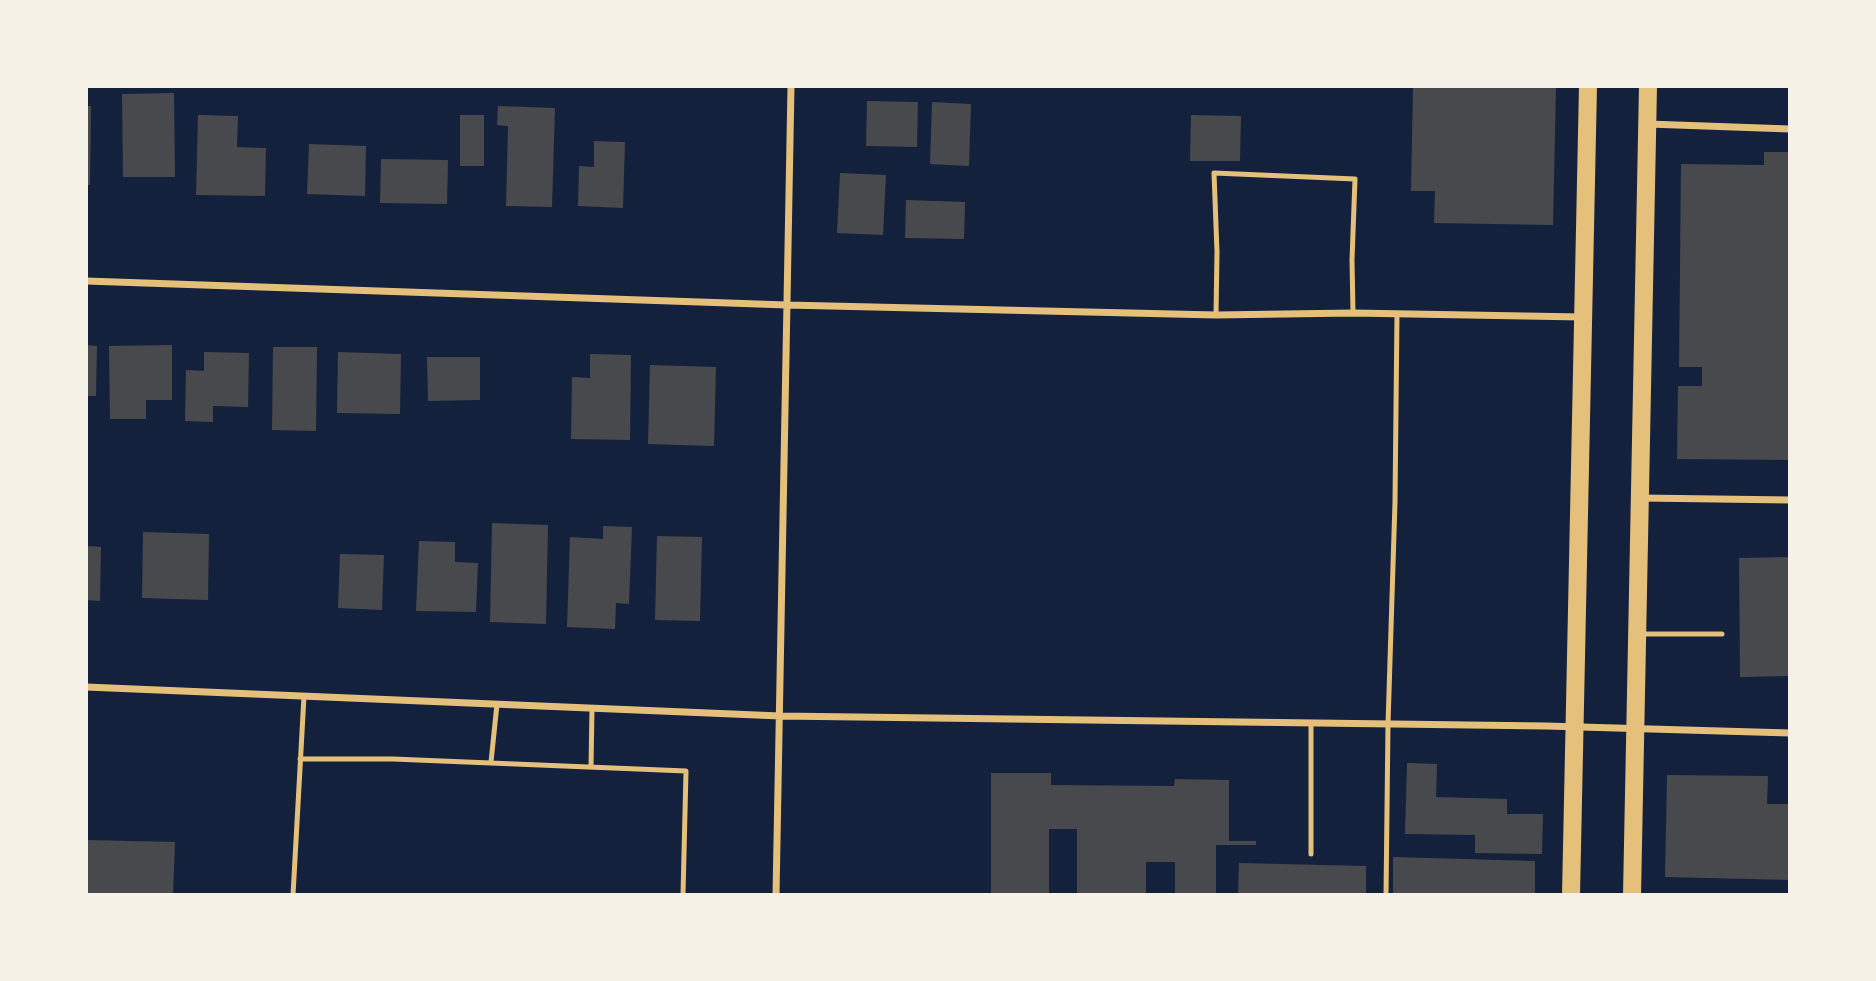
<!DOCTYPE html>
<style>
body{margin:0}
#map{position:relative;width:1876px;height:981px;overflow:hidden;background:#14213d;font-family:"DM Sans",sans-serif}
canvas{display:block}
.frame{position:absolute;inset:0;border:88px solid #f6f1e7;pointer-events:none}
</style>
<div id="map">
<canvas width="1876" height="981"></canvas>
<div class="frame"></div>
</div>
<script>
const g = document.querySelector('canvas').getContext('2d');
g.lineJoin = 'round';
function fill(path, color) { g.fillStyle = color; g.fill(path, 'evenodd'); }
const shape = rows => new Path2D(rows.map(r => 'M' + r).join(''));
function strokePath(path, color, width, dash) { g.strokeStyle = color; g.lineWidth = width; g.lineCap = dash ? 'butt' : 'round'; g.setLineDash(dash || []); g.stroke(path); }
fill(shape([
 [1413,86,1556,86,1553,225,1434,223,1435,191,1411,191],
 [174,93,175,177,123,177,122,94],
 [867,101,918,102,917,147,866,146],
 [932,102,971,104,969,166,930,164],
 [86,106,91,106,90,185,86,185],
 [498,106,555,108,552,207,506,206,508,126,497,125],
 [198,115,238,116,237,147,266,148,265,196,196,195],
 [460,115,484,115,484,166,460,166],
 [1191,115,1241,116,1240,161,1190,161],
 [594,141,625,142,623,208,578,206,579,166,594,167],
 [309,144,366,146,365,196,307,194],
 [1764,152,1789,152,1788,280,1790,280,1790,460,1677,459,1678,386,1702,386,1702,367,1679,367,1681,164,1764,165],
 [381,159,448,160,447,204,380,203],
 [840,173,886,175,883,235,837,233],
 [906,200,965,202,964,239,905,238],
 [86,345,97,346,96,396,86,396],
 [172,345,172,400,146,400,146,419,110,419,109,346],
 [273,347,317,347,316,431,272,430],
 [204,352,249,353,248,407,213,406,213,422,185,421,186,370,204,371],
 [338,352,401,354,400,414,337,413],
 [590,354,631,355,630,440,571,439,572,377,590,378],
 [427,357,480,357,480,400,428,401],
 [650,365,716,367,714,446,648,444],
 [492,523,548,525,546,624,490,622],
 [603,526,632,527,629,604,616,603,615,629,567,627,570,537,603,539],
 [143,532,209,534,208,600,142,598],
 [657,536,702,537,700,621,655,620],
 [419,541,455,542,455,562,478,563,476,612,416,611],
 [86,546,101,547,100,601,86,600],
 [340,554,384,555,382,610,338,608],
 [1790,557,1790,676,1740,677,1739,558],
 [1407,763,1437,764,1436,797,1507,799,1507,814,1543,814,1542,854,1475,853,1475,835,1405,834],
 [991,773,1051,773,1051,785,1174,786,1175,779,1229,780,1229,841,1256,841,1256,845,1216,845,1216,895,1175,895,1175,862,1146,862,1146,895,1077,895,1077,829,1049,829,1049,895,991,895],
 [1667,775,1768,776,1767,804,1790,804,1790,880,1665,877],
 [86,840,175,842,173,895,86,895],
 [1393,857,1535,861,1535,895,1393,895],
 [1239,863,1366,866,1366,895,1238,895]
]), '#48494c');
strokePath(shape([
 [1216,315,1217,252,1214,173,1355,179,1352,260,1353,313],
 [1640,634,1722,634],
 [1311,723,1311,854],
 [300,759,393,759,686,771,683,895],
 [491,762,497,704],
 [591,767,592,708],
 [293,895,304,696],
 [1386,895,1388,724,1395,502,1397,314]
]), '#e5c07b', 5);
strokePath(shape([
 [1648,124,1790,129],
 [86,281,787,305,1216,315,1353,313,1582,317],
 [1641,498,1790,500],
 [86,687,780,716,1546,726,1790,733],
 [776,895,791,86]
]), '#e5c07b', 7);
strokePath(shape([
 [1571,895,1588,86],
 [1632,895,1648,86]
]), '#e5c07b', 18);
</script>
